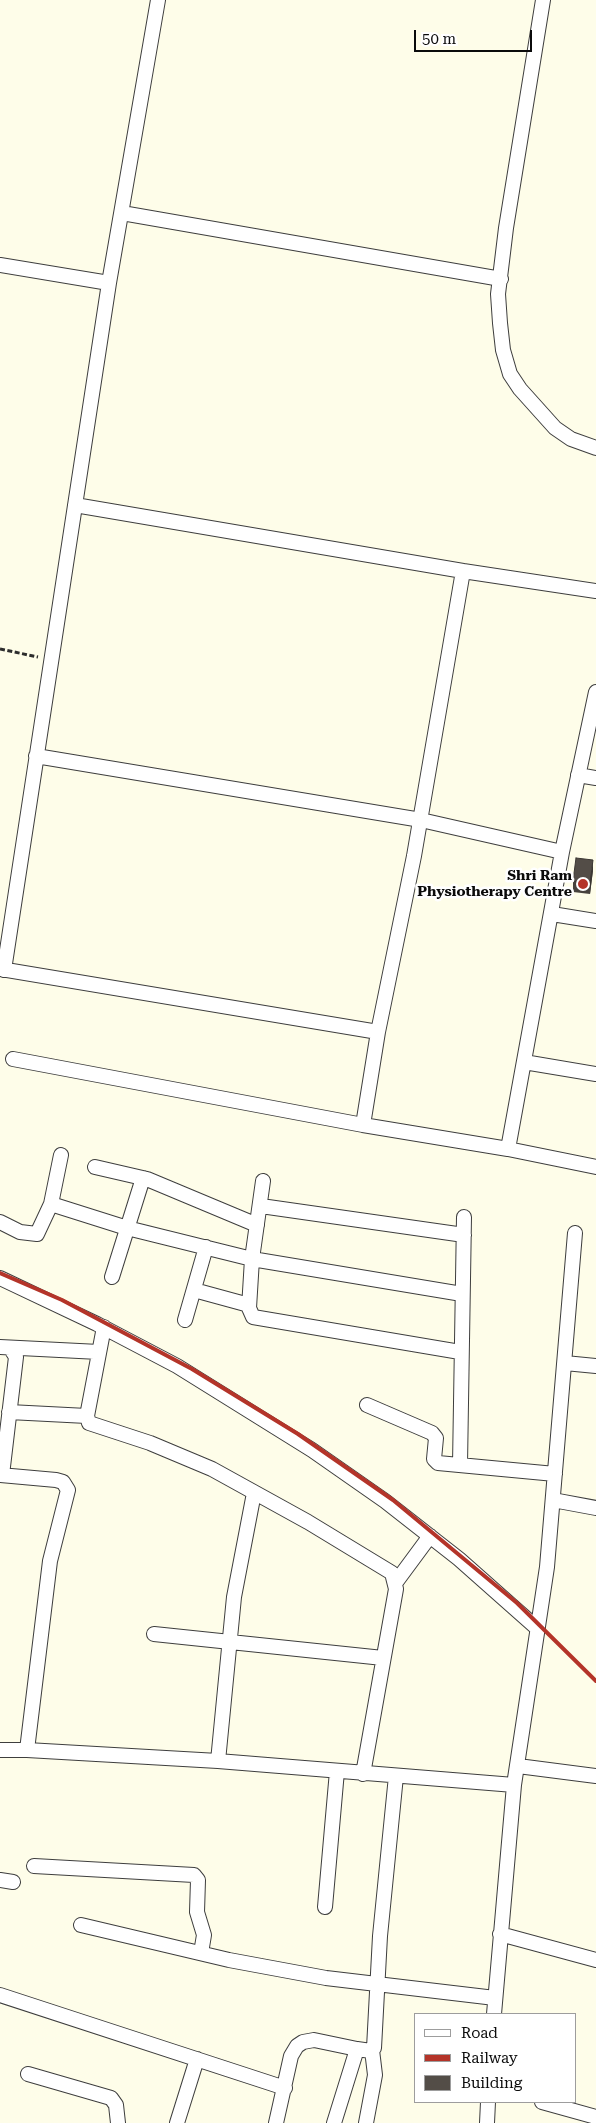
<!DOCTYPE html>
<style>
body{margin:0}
#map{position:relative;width:596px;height:2123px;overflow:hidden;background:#fefde9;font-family:"Roboto Serif",serif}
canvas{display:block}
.legend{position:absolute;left:414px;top:2013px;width:162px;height:90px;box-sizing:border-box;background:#fff;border:1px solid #9d9d9d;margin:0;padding:6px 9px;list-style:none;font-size:15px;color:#0b0b0b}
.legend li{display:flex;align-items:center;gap:10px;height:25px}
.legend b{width:25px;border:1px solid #9d9d9d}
.scale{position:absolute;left:414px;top:30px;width:118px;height:22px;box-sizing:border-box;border:2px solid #0b0b0b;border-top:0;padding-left:6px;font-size:15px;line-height:18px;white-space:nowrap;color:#0b0b0b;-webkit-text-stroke:4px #fff;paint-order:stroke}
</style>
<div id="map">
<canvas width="596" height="2123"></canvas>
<ul class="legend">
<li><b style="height:6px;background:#fff"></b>Road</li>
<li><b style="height:6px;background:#b43429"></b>Railway</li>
<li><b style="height:14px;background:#534d47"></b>Building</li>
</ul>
<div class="scale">50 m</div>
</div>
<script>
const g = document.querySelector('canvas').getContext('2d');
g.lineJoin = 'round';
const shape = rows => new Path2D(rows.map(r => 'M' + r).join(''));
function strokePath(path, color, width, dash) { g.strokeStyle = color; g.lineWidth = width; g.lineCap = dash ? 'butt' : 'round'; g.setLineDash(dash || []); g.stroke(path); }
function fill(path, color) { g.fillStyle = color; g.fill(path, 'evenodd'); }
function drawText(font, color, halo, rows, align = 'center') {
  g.font = font + ' "Roboto Serif",serif'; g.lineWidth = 5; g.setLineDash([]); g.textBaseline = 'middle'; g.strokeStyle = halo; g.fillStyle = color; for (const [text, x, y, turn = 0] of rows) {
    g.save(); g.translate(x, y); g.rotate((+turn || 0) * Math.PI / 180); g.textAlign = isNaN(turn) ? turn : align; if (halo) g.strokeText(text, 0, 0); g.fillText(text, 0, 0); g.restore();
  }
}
const minor = shape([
 [543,0,506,228,498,294,500,323,503,350,510,374,520,389,555,428,571,439,596,448],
 [122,213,501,279],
 [0,265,109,283],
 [75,505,463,571,596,591],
 [36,756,421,820,562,852],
 [578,775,596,778],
 [552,914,596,921],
 [0,969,378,1032],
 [4,970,109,283,158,0],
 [13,1059,363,1125,508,1149,596,1167],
 [524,1062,596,1074],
 [363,1125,378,1032,414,856,463,571],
 [508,1149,562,852,596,692],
 [61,1155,51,1204,127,1228,252,1259,462,1294],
 [95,1167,147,1179,257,1225],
 [263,1181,252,1259,249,1308,253,1317,460,1352],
 [261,1206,464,1235],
 [0,1222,20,1232,37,1234,51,1204],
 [112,1277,143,1178],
 [0,1278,97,1324,177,1366,312,1450,385,1501,459,1559,538,1629],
 [194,1290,249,1305],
 [185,1320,206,1247],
 [104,1327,87,1416,89,1423,150,1443,212,1469,308,1522,392,1573,396,1589,363,1774],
 [0,1347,99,1352],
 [565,1363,596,1366],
 [367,1405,432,1433,436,1438,434,1459,438,1463,555,1474],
 [9,1412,87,1416],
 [460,1465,464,1217],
 [0,1475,56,1480,63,1482,68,1490,50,1561,27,1750],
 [2,1475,16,1357,11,1349],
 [553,1500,596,1508],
 [396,1582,430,1536],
 [154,1634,383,1658],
 [0,1750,27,1750,218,1761,514,1785],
 [218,1761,234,1597,254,1493],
 [518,1766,596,1776],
 [34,1866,194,1875,198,1880,197,1912,204,1935,201,1953],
 [0,1880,13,1882],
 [325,1907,337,1771],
 [81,1925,229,1960,326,1978,495,1998],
 [500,1934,596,1960],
 [0,1995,285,2088],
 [494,2014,514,1785,547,1567,575,1233],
 [28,2074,111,2098,116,2105,118,2123],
 [542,2102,596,2117],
 [177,2123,197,2059],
 [276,2123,291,2056,297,2046,303,2042,314,2040,357,2049,371,2051,374,2048,380,1936,396,1776],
 [334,2123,357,2049],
 [366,2123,375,2075,372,2050],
 [487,2123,488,2102]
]);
strokePath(minor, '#3e3e3e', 16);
strokePath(shape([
 [0,649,38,657]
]), '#2d2d2d', 3, [5, 2.5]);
strokePath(minor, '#fff', 14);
strokePath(shape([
 [0,1273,62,1300,192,1369,298,1434,393,1500,517,1603,596,1681]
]), '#b43429', 4);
fill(shape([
 [593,870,590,894,573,892,573,881]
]), '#47423d');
fill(shape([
 [593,860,593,870,590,894,590,883]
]), '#3a3632');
const building = shape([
 [576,858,593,860,590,883,573,881,576,858]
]);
fill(building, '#534d47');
strokePath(building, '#3a3632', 1);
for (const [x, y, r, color] of [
 [583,884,6,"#b43429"]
]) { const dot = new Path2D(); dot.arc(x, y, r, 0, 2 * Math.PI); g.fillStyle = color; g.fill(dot); strokePath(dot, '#fff', 2); }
drawText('bold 14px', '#0b0b0b', '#fff', [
 ["Shri Ram",572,876],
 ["Physiotherapy Centre",572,892]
], 'right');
</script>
